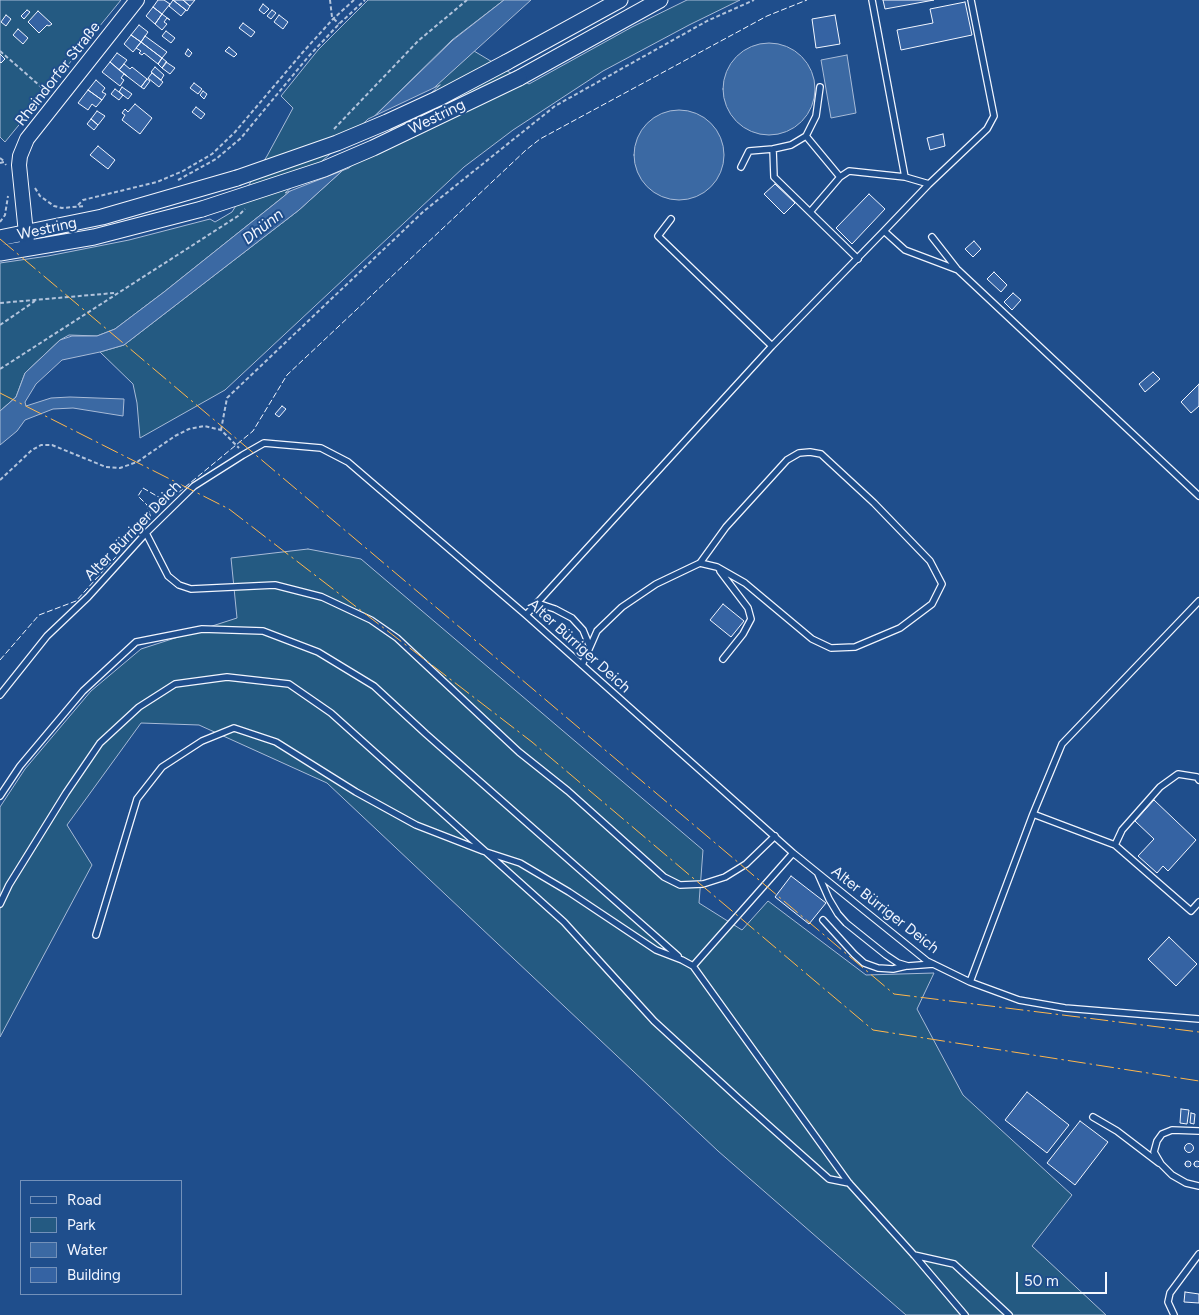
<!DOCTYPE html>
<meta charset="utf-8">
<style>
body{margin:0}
#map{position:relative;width:1199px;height:1315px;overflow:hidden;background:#1f4e8c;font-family:Figtree,sans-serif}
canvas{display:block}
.legend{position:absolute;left:20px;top:1180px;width:162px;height:115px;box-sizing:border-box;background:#1f4e8c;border:1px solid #7391ba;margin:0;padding:6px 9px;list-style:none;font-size:15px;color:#f2f6ff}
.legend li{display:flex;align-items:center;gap:10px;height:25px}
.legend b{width:25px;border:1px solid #7391ba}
.scale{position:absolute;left:1016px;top:1272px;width:91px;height:22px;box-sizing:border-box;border:2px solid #f2f6ff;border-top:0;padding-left:6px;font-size:15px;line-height:18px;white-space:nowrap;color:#f2f6ff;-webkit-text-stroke:4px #1f4e8c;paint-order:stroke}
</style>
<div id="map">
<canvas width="1199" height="1315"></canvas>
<ul class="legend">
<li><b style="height:6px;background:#1f4e8c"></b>Road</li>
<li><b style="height:14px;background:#245a82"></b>Park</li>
<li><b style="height:14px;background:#3b69a3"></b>Water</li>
<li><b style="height:14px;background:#3563a3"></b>Building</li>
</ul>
<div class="scale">50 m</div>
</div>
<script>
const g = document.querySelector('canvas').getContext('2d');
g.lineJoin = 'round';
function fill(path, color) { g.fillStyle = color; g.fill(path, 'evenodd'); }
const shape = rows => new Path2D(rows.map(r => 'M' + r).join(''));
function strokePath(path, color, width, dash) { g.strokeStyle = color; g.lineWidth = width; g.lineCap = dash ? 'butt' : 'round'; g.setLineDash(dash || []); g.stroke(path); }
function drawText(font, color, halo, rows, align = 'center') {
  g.font = font + ' Figtree,sans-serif'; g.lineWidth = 4; g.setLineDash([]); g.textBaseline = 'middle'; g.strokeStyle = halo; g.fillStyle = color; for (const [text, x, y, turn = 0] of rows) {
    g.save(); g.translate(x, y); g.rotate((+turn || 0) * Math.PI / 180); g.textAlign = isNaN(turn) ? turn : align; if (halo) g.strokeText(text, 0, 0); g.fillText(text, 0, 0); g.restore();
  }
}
const green = shape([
 [0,0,121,0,5,142,0,137,0,0],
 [368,0,504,0,452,40,346,144,283,197,164,292,115,329,97,336,69,335,60,340,25,373,16,397,0,411,0,263,48,256,129,240,210,219,215,222,232,212,267,156,293,108,281,96,318,50,368,0],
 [687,0,740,0,689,25,603,71,513,130,464,167,225,390,140,438,137,403,133,384,100,352,124,345,299,210,474,51,529,84,632,27,687,0],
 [308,549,361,559,703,850,699,903,742,930,768,901,866,975,934,973,917,1009,963,1095,1072,1195,1032,1246,1106,1315,906,1315,718,1151,327,783,199,725,141,723,67,825,92,865,0,1037,0,807,25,769,91,691,141,649,237,618,231,558,308,549]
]);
fill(green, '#245a82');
strokePath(green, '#a8bbd7', 1);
const water = shape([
 [504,0,531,0,299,210,124,345,100,352,62,360,36,384,25,402,26,406,51,398,70,397,124,399,123,416,73,408,53,409,25,420,17,431,0,445,0,411,16,397,25,373,60,340,72,336,97,336,115,329,164,292,283,197,346,144,453,40,504,0],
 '723 89a46 46 0 1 1 92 0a46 46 0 1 1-92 0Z',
 [847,55,856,113,831,118,821,60,847,55],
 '634 155a45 45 0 1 1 90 0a45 45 0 1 1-90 0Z'
]);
fill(water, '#3b69a3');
strokePath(water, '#a8bbd7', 1);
const pier = shape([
 [440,85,349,168,285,193,344,142,368,119,440,85]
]);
fill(pier, '#1f4e8c');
strokePath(pier, '#a8bbd7', 1);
const building = shape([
 [158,0,164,0,170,4,162,14,153,7,158,0],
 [173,0,186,10,181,16,169,6,173,0],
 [173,0,183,0,190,6,187,11,173,0],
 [183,0,195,0,190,6,183,0],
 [883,0,934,0,885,9,883,0],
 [965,2,972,35,901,50,897,30,933,23,930,9,965,2],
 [263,4,269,9,264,14,259,10,263,4],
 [153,7,162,14,155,24,146,16,153,7],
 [27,10,30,12,24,19,21,16,27,10],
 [272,10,276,13,271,19,267,16,272,10],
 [38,11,52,24,49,26,47,25,39,33,28,22,38,11],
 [162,14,170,20,167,18,164,22,167,24,162,30,155,24,162,14],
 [6,15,11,19,6,26,1,22,6,15],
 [279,15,288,22,283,29,274,22,279,15],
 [835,15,840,44,816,48,812,19,835,15],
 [243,23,255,32,251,37,239,28,243,23],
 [139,25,148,32,141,42,131,35,139,25],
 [18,29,28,38,23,44,13,35,18,29],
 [166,31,175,38,171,43,162,36,166,31],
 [131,35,141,42,133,52,124,44,131,35],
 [145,36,167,52,162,58,141,42,145,36],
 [141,42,162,58,158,64,144,53,142,55,139,53,141,51,136,48,141,42],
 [229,47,237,54,234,57,225,51,229,47],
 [188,49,192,53,189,57,185,54,188,49],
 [117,53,127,60,119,70,110,62,117,53],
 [0,54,5,59,1,63,0,62,0,54],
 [162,58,167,62,162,68,158,64,162,58],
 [110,62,127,76,124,74,121,78,124,80,120,86,102,72,110,62],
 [166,62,175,68,170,74,162,68,166,62],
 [124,64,130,69,132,67,147,79,141,87,119,70,124,64],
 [155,67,164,75,161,80,151,72,155,67],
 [152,73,163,82,159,87,148,78,152,73],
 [147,79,150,81,144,89,141,87,147,79],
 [96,80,105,88,102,92,106,94,102,100,88,90,96,80],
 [194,83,202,89,198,94,190,88,194,83],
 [122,87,132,94,128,99,119,92,122,87],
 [115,89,123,95,119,100,111,94,115,89],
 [88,90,102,100,96,107,92,104,88,110,78,103,88,90],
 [203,91,207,94,204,99,200,95,203,91],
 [135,104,152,118,140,134,122,120,125,115,122,113,125,109,128,112,135,104],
 [196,107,205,114,201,119,192,112,196,107],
 [97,111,105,116,98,125,91,119,97,111],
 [91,119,98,125,94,130,87,124,91,119],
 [943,134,945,146,930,150,927,138,943,134],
 [98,146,115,160,108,169,90,155,98,146],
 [775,184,795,203,784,214,764,194,775,184],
 [869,194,885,209,852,244,836,228,869,194],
 [974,241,981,249,973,257,965,249,974,241],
 [994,272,1007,285,1001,292,987,279,994,272],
 [1013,293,1021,300,1012,310,1004,302,1013,293],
 [1153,372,1160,379,1145,392,1139,384,1153,372],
 [1199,384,1199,406,1191,413,1181,402,1199,384],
 [282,406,286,409,279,417,275,414,282,406],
 [155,507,159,512,156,515,151,511,155,507],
 [723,604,744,621,731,637,710,620,723,604],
 [1154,800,1196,840,1168,871,1163,866,1157,873,1138,856,1154,839,1135,821,1154,800],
 [791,876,826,903,809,924,775,897,791,876],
 [1169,937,1197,964,1176,986,1148,959,1169,937],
 [1027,1092,1069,1125,1047,1153,1005,1120,1027,1092],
 [1181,1109,1189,1110,1187,1124,1180,1123,1181,1109],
 [1191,1113,1195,1114,1194,1124,1190,1123,1191,1113],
 [1080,1121,1108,1142,1075,1185,1047,1163,1080,1121],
 '1184.5 1148a4.5 4.5 0 1 1 9 0a4.5 4.5 0 1 1-9 0Z',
 '1185 1164a3 3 0 1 1 6 0a3 3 0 1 1-6 0Z',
 '1194 1164a3 3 0 1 1 6 0a3 3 0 1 1-6 0Z',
 [1185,1292,1199,1294,1199,1303,1184,1302,1185,1292]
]);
fill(building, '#3563a3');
strokePath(building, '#f2f6ff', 1);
const service = shape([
 [872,0,905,177],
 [820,87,816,116,806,136,791,145,773,149,774,177,858,259],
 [806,136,840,177,810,212],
 [741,167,749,151,773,149],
 [840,177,849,171,905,177,929,184],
 [671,219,658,236,772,346],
 [884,231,929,184,987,129,994,116,971,0],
 [932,237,957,269],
 [146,533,168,576,179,585,191,589,275,585,322,597,371,620,397,638,519,752,568,791,664,877,680,885,703,884,725,877,746,864,775,836],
 [720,571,748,608,751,619,743,634,723,659],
 [537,603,555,609,572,618,583,630,590,647,582,665],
 [526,615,772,346,884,231,905,250,958,270,1199,496],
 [590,647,597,631,622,607,656,584,700,563,726,527,787,460,799,453,810,452,821,454,874,503,930,561,942,584,932,604,900,628,855,647,831,648,812,639,745,583,717,567,700,563],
 [0,695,47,636,88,597,146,533,194,486,243,455,264,443,321,448,348,462,526,615,793,853,927,961,970,982,1019,1000,1065,1008,1199,1019],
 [0,796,20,766,83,691,136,642,202,629,263,631,318,652,374,686,426,734,678,956],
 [1033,814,1115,845,1191,911,1199,902],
 [1115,845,1122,830,1160,787,1178,774,1197,777,1199,780],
 [818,874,829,899,838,914,846,923,886,955,898,963,908,966,933,964],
 [0,904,9,885,66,793,100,743,139,707,175,684,227,677,289,684,331,713,564,922,654,1021,739,1099,829,1179,849,1183],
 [823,920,854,954,864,963,878,968,893,969,906,966],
 [96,935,137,799,162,767,202,741,234,728,276,742,356,792,416,825,483,851,520,863,569,892,656,950,682,960,693,966,793,853],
 [693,966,849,1183,914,1255,965,1315],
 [970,982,1033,814,1062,744,1199,601],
 [1093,1117,1117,1131,1159,1163],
 [1199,1131,1172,1130,1162,1134,1157,1141,1154,1152,1161,1164,1172,1175,1186,1183,1199,1186],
 [914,1255,954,1264,1009,1315],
 [1174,1315,1168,1302,1170,1293,1199,1254]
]);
const tertiary = shape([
 [27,243,19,165,20,156,27,139,137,0]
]);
const secondary = shape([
 [507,62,620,0],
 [519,78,660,0],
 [0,238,102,217,237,178],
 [0,253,94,237,202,209]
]);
strokePath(service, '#f2f6ff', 8);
strokePath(tertiary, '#f2f6ff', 16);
strokePath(secondary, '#f2f6ff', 17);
strokePath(shape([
 [330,0,332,17,339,24],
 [0,51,47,92],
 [334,129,418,41,467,0],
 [0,158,5,162],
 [0,163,4,162,6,165],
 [178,180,216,159,241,138,308,57,339,24,365,0],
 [35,188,40,196,54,206,62,208,85,206],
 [78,205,83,200,157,182,183,171,212,154,235,132,303,52,333,19,354,0],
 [0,222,5,215,8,196],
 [0,303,114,293],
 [0,325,35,301],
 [0,369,238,216,245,209],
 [221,430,227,398,424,211,555,106,707,21,754,0],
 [0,480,32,450,41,445,52,445,106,467,120,468,137,462,175,436,189,429,204,426,221,430,239,448]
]), '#b3c4dc', 2, [4, 2.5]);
strokePath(service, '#1f4e8c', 5.5);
strokePath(tertiary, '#1f4e8c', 14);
strokePath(secondary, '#1f4e8c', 15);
const secondaryBridge = shape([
 [237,178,337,143,387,122,439,98,507,62],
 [202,209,324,169,373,148,519,78]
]);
strokePath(secondaryBridge, '#f2f6ff', 17, []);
strokePath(secondaryBridge, '#1f4e8c', 15);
strokePath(shape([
 [0,660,39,615,76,601,151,518,147,505,138,496,143,488,167,502,253,431,287,375,526,150,540,139,767,16,807,0]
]), '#f2f6ff', 1, [6, 2.5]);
strokePath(shape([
 [0,239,894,994,1199,1032],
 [0,393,229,509,532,742,873,1030,1199,1081]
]), '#ffb74d', 1, [18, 4, 2.5, 4]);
drawText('15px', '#f2f6ff', '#1f4e8c', [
 ["Rheindorfer Straße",58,74,-52],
 ["Westring",437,117,-26],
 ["Westring",47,229,-12],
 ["Alter Bürriger Deich",133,531,-46],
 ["Alter Bürriger Deich",579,646,42],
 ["Alter Bürriger Deich",885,910,38]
]);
drawText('italic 16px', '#f2f6ff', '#1f4e8c', [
 ["Dhünn",263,227,-38]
]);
</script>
